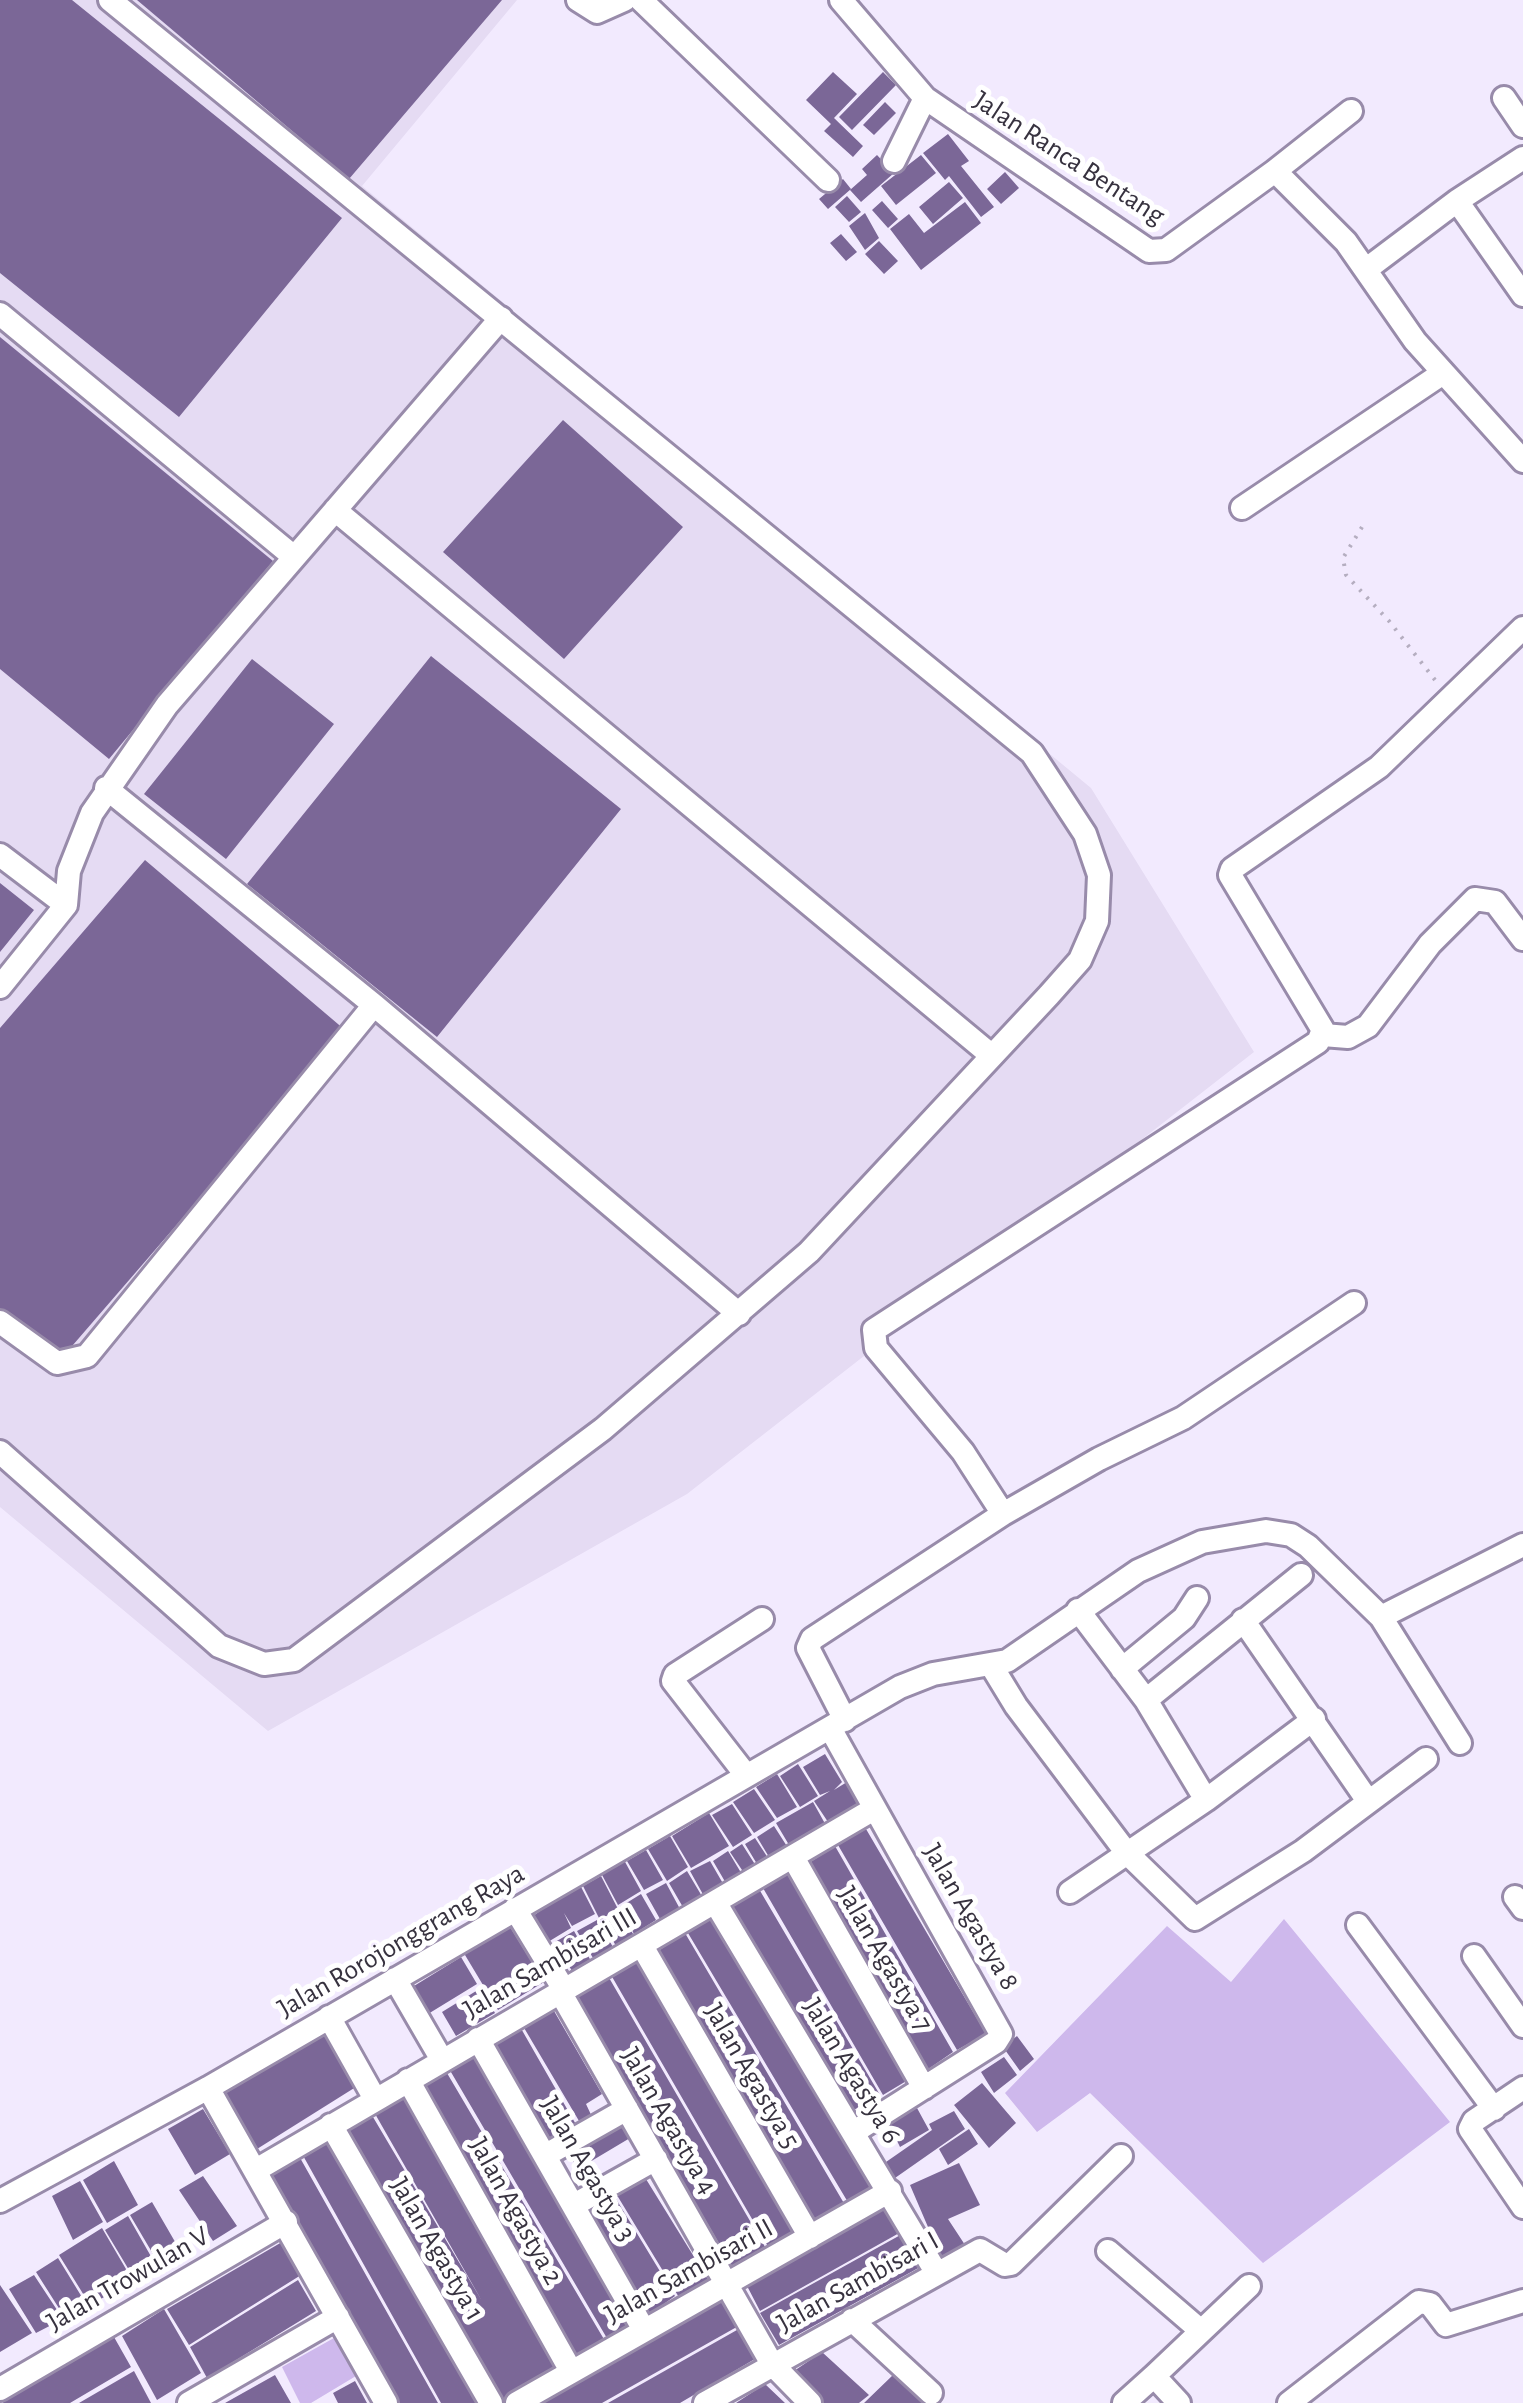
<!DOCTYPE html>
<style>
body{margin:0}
canvas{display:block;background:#f2eafe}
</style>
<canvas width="1523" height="2403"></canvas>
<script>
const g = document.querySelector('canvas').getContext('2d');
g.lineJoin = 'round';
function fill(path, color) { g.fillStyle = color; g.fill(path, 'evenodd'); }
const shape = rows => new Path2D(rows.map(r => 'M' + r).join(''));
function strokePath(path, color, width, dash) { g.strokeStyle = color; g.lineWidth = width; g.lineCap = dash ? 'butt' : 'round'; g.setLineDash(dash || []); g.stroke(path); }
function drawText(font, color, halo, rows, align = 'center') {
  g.font = font + ' "Alegreya Sans",sans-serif'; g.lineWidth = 10; g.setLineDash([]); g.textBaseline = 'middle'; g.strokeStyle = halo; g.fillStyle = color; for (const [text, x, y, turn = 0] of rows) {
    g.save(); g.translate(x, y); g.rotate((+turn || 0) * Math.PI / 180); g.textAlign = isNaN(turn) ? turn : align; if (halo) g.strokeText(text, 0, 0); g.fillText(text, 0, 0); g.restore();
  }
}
fill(shape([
 [0,0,517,0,362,186,1091,788,1254,1052,687,1494,268,1731,0,1507]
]), '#e5dbf3');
fill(shape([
 [1284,1919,1450,2122,1263,2263,1090,2093,1037,2132,1005,2093,1167,1926,1231,1982],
 [334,2338,356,2376,311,2403,300,2403,282,2367]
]), '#ceb8ec');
fill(shape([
 [0,0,72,0,342,218,179,417,0,273],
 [137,0,502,0,349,179],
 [833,72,857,94,834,118,863,146,853,157,824,131,831,124,806,100],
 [883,72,896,85,852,130,839,117],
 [885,102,896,113,874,135,863,125],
 [948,134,969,161,961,166,994,207,981,217,949,176,945,180,923,153],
 [877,155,894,173,861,202,850,190,867,175,862,169],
 [921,155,936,173,896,205,881,186],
 [1005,172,1019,188,1001,204,987,189],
 [843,179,851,189,828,209,819,199],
 [949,182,963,198,933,224,919,207],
 [847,196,861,212,849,222,835,207],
 [882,201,898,219,888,228,872,210],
 [965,202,981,223,921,270,890,229,909,214,924,233],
 [865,213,879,238,865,250,849,226],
 [841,234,857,252,846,261,830,243],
 [879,241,898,261,884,274,865,254],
 [0,337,273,561,109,759,0,669],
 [563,420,683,527,564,659,443,552],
 [431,656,621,809,437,1037,247,884],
 [252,659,334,724,226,859,144,794],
 [145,860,345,1030,60,1360,0,1309,0,1028],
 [0,883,34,910,0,952],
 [825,1754,842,1782,834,1790,847,1782,859,1804,830,1825,814,1801,830,1791,820,1795,803,1767],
 [798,1764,818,1796,800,1807,780,1776],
 [777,1774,797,1807,777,1818,756,1787],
 [754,1789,775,1820,754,1833,733,1802],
 [813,1802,828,1829,792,1850,776,1823],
 [732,1804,752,1835,733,1847,712,1815],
 [709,1813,729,1846,691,1868,672,1836],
 [774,1826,790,1851,772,1862,757,1837],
 [866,1829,986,2034,957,2050,838,1845],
 [670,1836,688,1867,667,1881,648,1849],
 [755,1838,768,1858,757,1864,745,1844],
 [742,1844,756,1866,744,1873,730,1852],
 [835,1846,953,2052,927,2070,809,1863],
 [646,1850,663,1880,644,1890,627,1861],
 [728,1851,743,1876,727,1885,713,1861],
 [624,1860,641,1891,618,1905,601,1873],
 [710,1861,725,1887,705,1898,690,1871],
 [791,1870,908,2080,883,2095,763,1888],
 [687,1871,703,1898,684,1909,669,1883],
 [601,1876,618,1909,600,1920,583,1886],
 [579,1883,595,1914,572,1926,564,1913,571,1928,548,1942,533,1916],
 [666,1883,680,1909,660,1919,646,1894],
 [759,1889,880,2095,852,2111,730,1907],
 [641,1894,656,1920,634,1934,620,1907],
 [620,1913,635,1937,618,1949,602,1923],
 [708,1914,715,1916,877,2189,849,2204,685,1928],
 [597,1920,613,1947,593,1958,577,1931],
 [507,1922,544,1982,498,2010,462,1950],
 [574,1931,591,1961,572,1971,555,1942],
 [685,1933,845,2205,818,2222,814,2221,655,1953],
 [461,1957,477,1984,428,2014,414,1986],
 [639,1959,796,2234,770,2250,611,1975],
 [608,1976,768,2252,740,2268,732,2266,574,1993],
 [481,1988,495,2013,456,2036,442,2012],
 [550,2004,602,2094,586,2104,593,2119,582,2126,520,2021],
 [519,2025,578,2128,553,2143,492,2040],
 [322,2032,359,2085,257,2149,223,2094],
 [1017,2036,1034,2059,1020,2071,1003,2047],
 [478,2050,631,2325,608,2340,448,2067],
 [1004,2057,1017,2075,994,2093,981,2072],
 [444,2068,605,2341,577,2359,418,2086],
 [982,2083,1016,2123,989,2148,954,2105],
 [395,2097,408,2097,559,2369,505,2401,499,2398,348,2133,346,2125,370,2112,482,2301,374,2112],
 [917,2108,929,2130,900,2147,889,2124],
 [203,2109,230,2154,195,2175,168,2129],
 [954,2111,965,2129,895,2178,886,2162,932,2130,929,2124],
 [619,2121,630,2138,578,2169,567,2152],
 [969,2129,978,2144,948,2165,939,2149],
 [325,2137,477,2401,475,2403,441,2403,301,2152],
 [299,2156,438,2403,400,2403,270,2174],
 [114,2161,138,2205,107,2223,83,2180],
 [959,2163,980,2205,948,2219,967,2248,941,2262,925,2238,931,2234,910,2185],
 [641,2171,709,2281,680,2299,612,2187],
 [203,2176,237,2226,213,2241,179,2190],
 [80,2181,103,2222,73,2240,52,2196],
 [610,2189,675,2296,650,2314,585,2204],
 [152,2202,185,2259,163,2271,130,2215],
 [885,2206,901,2232,760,2311,746,2284],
 [128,2216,157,2267,135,2280,105,2230],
 [102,2228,133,2281,90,2305,59,2255],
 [904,2233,922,2266,779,2345,760,2313],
 [282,2242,301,2275,189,2345,167,2309],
 [58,2258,88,2307,67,2321,36,2272],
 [34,2275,63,2319,36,2333,9,2289],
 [298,2280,316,2311,207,2378,190,2347],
 [0,2285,32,2333,0,2352],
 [726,2293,742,2324,602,2403,537,2403],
 [164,2309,201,2373,157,2400,122,2336],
 [744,2326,760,2356,680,2403,608,2403],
 [114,2337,131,2367,70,2403,2,2403],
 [822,2352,869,2395,859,2403,821,2403,791,2373],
 [134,2371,151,2403,79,2403],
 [275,2375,291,2403,225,2403],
 [893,2375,926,2403,864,2403],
 [355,2381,367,2403,338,2403,333,2393],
 [765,2384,785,2403,736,2403]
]), '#7b6797');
const minor = shape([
 [578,0,597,12,624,0],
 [641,0,828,180],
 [841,0,925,98,1149,251,1166,250,1275,171,1346,242,1415,341,1523,461],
 [1504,98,1523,126],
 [894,161,925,98],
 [1275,171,1351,111],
 [1457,201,1523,295],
 [1368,268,1457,201,1523,158],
 [0,314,294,557],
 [1242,508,1443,373],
 [335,510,991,1055],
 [106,788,374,1005,739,1314],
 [0,855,66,905],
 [0,987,66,905,69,871,92,813,167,705,501,318],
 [1323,1035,1348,1037,1368,1026,1430,944,1475,899,1495,902,1523,939],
 [0,1322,57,1363,87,1356,374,1005],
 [0,1452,219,1646,264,1664,294,1660,603,1429,809,1252,1049,995,1080,960,1097,921,1099,875,1085,834,1032,753,110,0],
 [1003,1514,963,1452,876,1348,874,1330,1318,1042,1323,1030,1230,875,1232,869,1379,767,1523,628],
 [1381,1617,1523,1545],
 [1243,1620,1368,1801],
 [991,1665,1016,1706,1126,1852,1195,1919,1303,1851,1426,1759],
 [1122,1669,1184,1618,1197,1598],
 [1146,1700,1301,1575],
 [845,1720,808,1648,812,1639,1003,1514,1099,1459,1183,1418,1354,1303],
 [830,1728,1001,2034,996,2042,854,2132],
 [746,1775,673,1681,675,1675,762,1619],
 [1206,1800,1314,1719],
 [794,1859,924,2088],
 [1070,1892,1206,1800,1146,1700,1078,1610],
 [1515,1897,1523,1908],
 [715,1902,936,2272],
 [515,1909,563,1988],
 [1358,1925,1494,2109],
 [642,1946,810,2237],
 [1474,1956,1523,2026],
 [395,1979,442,2060],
 [559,1990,772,2364,810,2403],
 [329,2017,375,2099],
 [478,2039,644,2330],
 [408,2080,571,2371],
 [208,2088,386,2403],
 [1523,2088,1474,2121,1470,2129,1523,2207],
 [331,2125,491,2403],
 [546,2155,627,2109],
 [256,2170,874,1809],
 [0,2201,208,2088,900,1687,933,1674,1007,1661,1138,1571,1202,1542,1266,1531,1291,1535,1308,1546,1381,1617,1460,1743],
 [574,2205,656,2159],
 [1108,2251,1200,2330],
 [852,2320,931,2393],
 [0,2389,286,2222],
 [189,2403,338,2317],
 [517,2403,890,2191],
 [705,2403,980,2250,1005,2265,1011,2264,1121,2156],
 [1124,2403,1154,2376],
 [1179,2403,1154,2376,1249,2286],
 [1289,2403,1419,2302,1430,2304,1446,2325,1523,2301]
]);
strokePath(minor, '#988baa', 28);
strokePath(shape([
 [1362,527,1343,558,1346,575,1389,621,1435,680]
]), '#b5aec0', 4, [2.5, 8]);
strokePath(minor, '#fff', 22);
drawText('28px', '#37323f', '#fff', [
 ["Jalan Ranca Bentang",1069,158,33],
 ["Jalan Agastya 8",971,1917,60],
 ["Jalan Rorojonggrang Raya",401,1941,-30],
 ["Jalan Agastya 7",885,1959,60],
 ["Jalan Sambisari III",550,1963,-30],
 ["Jalan Agastya 6",852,2071,59],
 ["Jalan Agastya 5",752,2076,60],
 ["Jalan Agastya 4",669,2121,60],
 ["Jalan Agastya 3",588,2169,60],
 ["Jalan Agastya 2",516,2211,61],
 ["Jalan Agastya 1",437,2249,60],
 ["Jalan Sambisari II",689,2271,-29],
 ["Jalan Trowulan V",128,2279,-30],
 ["Jalan Sambisari I",858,2282,-29]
]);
</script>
